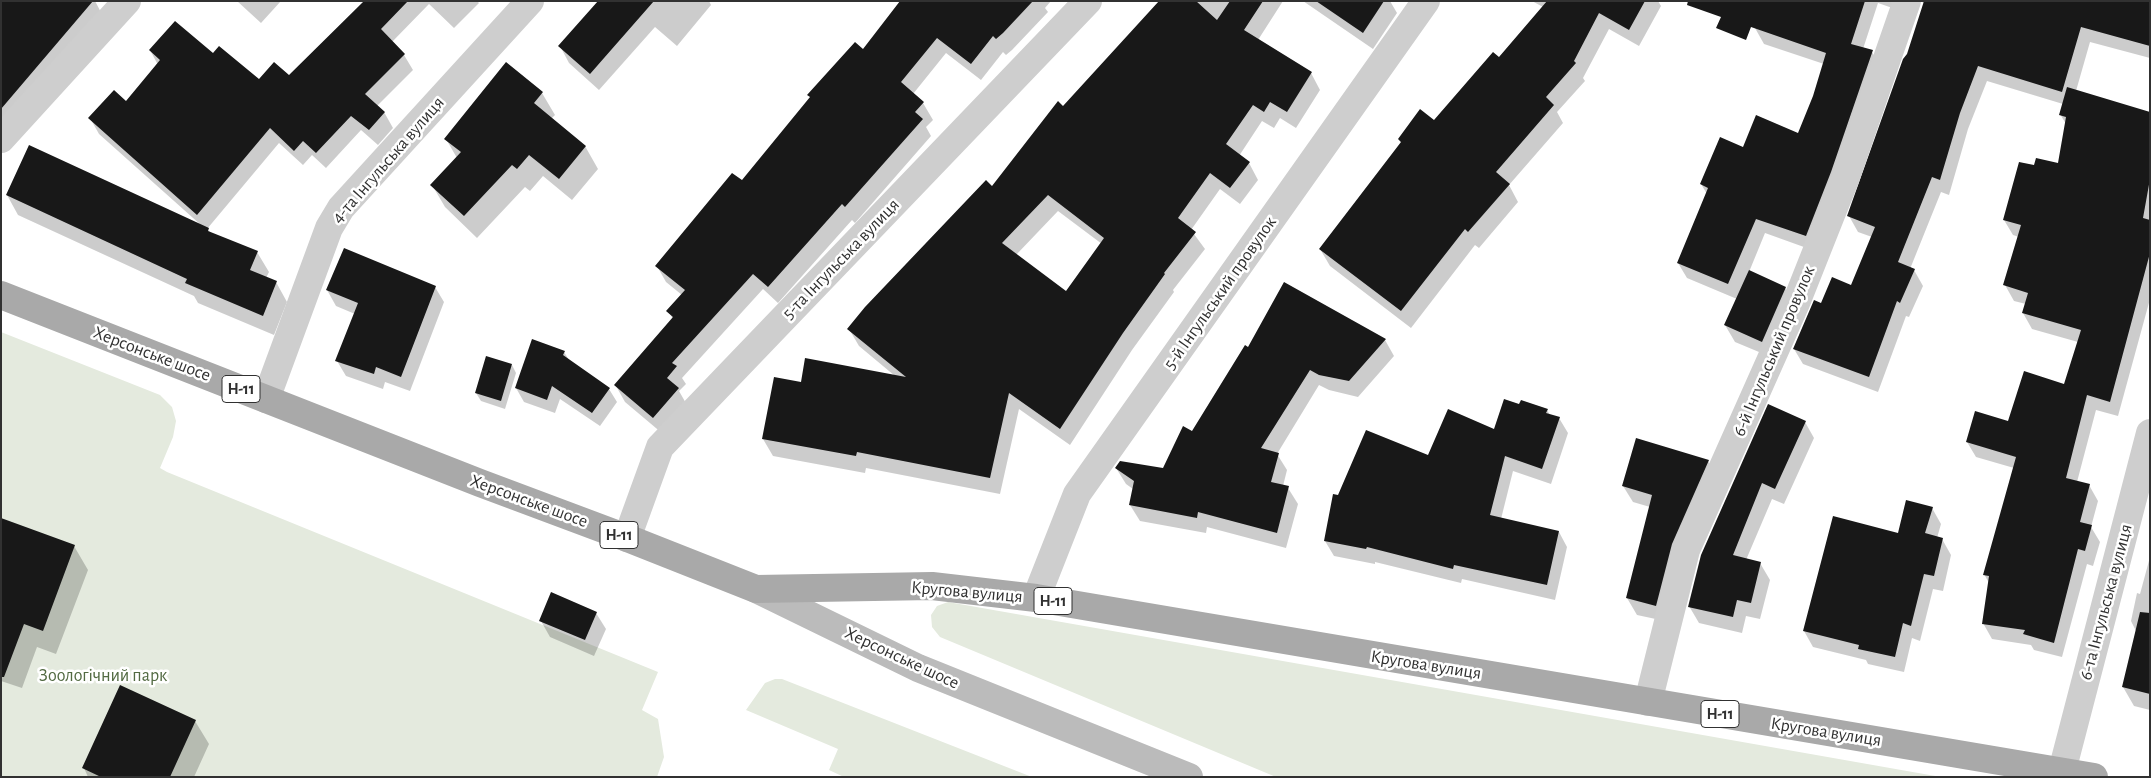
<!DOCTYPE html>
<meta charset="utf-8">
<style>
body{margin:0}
#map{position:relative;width:2151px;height:778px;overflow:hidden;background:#fff;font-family:"Alegreya Sans",sans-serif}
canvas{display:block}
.frame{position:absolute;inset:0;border:2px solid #313131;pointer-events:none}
</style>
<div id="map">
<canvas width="2151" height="778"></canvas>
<div class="frame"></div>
</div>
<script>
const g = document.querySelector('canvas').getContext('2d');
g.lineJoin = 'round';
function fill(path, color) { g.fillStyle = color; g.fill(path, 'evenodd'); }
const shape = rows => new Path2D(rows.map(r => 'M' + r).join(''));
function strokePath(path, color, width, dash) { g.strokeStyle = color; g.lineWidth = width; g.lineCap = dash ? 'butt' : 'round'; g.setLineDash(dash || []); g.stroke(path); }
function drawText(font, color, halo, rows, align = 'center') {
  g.font = font + ' "Alegreya Sans",sans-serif'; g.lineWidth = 5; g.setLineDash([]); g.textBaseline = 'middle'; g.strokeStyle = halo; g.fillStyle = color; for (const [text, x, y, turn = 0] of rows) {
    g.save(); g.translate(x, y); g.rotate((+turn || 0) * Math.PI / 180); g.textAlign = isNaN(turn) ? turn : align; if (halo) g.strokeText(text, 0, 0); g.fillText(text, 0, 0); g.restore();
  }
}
fill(shape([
 [1,332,160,395,172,407,176,421,173,437,160,468,167,472,658,672,642,710,658,719,664,757,657,777,1,777],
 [948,602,1941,777,1276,777,940,637,932,627,931,615,937,606],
 [775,679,782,679,1032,777,844,777,829,770,838,749,746,710,765,683]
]), '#e4eade');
fill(shape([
 [1,1,95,1,104,18,1,138],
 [237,1,281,1,261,23],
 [365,1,477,1,479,3,454,28,429,4,392,42,404,55,413,70,377,106,384,112,393,128,378,145,361,130,326,168,312,155,303,165,279,143,207,229,211,233,257,252,269,272,266,278,276,282,287,302,274,335,198,303,194,296,18,215,7,195,202,226,99,134,90,118,126,102,158,65,150,50,213,55,259,80,289,77],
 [604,1,709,1,711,5,677,46,655,27,599,90,569,63,560,46],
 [901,1,1051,1,1045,8,1048,12,1012,50,1006,55,1003,52,981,80,946,53,913,94,923,103,933,120,926,127,931,136,855,223,852,220,778,303,763,289,682,378,686,384,679,391,687,405,663,434,625,402,616,386,673,319,668,311,682,295,666,282,657,266,742,182,811,98,809,95,863,51],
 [1160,1,1283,1,1258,40,1311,73,1320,90,1296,128,1280,118,1274,128,1262,121,1239,156,1249,163,1258,180,1240,204,1220,189,1191,230,1205,249,1173,290,1174,292,1132,350,1070,445,1019,409,1000,494,866,468,865,473,773,456,763,439,802,383,895,376,859,346,849,329,992,188],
 [1058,211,1102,244,1067,292,1016,255],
 [1303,1,1390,1,1397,13,1373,49],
 [1532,1,1658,1,1661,6,1639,46,1609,29,1583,78,1585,81,1557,112,1563,123,1509,185,1518,202,1479,248,1475,245,1411,328,1330,266,1320,249,1402,144,1399,139,1434,121,1499,58,1543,7],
 [1764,1,1913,1,1901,11,1878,3,1863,49,1872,52,1881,67,1815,251,1765,233,1749,272,1785,288,1794,304,1771,357,1735,342,1725,325,1737,299,1687,278,1678,263,1707,194,1701,184,1744,148,1799,134,1814,96,1824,64,1764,44,1755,28],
 [1920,1,2150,1,2150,58,2090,42,2076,91,2150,113,2150,299,2118,416,2096,410,2077,482,2089,485,2098,501,2091,527,2100,542,2093,566,2087,564,2062,657,2034,650,2031,645,1992,639,1983,623,1989,583,1984,574,2014,468,1976,457,1967,442,2009,422,2065,385,2078,342,2032,329,2023,313,2026,304,2014,301,2005,285,2019,237,2013,235,2004,220,2035,166,2059,164,2066,124,2060,114,2063,104,1987,81,1968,129,1949,195,1941,192,1910,269,1914,270,1923,286,1909,317,1906,316,1878,392,1803,364,1794,349,1822,305,1852,286,1872,237,1858,232,1849,216,1908,54,1924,3],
 [542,93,555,115,551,119,585,146,598,169,572,200,543,176,530,191,525,187,477,238,445,207,432,185,457,158,446,139],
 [1285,284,1385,340,1394,356,1358,397,1329,390,1319,385,1277,454,1287,470,1283,486,1288,488,1298,504,1286,548,1207,527,1206,533,1140,521,1130,505,1133,489,1126,484,1116,468,1163,470,1192,432,1249,349],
 [435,287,444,302,410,391,385,382,383,389,346,376,337,361,355,314,336,306,327,290],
 [564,352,569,360,609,389,617,402,600,426,560,399,555,413,524,402,516,388],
 [512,365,516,373,505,409,481,401,476,393],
 [1520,406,1547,410,1550,415,1559,418,1568,433,1551,484,1513,471,1501,519,1559,532,1567,547,1555,600,1462,579,1461,583,1375,562,1375,564,1334,556,1325,541,1339,496,1429,457,1495,431],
 [1805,422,1814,438,1784,504,1772,499,1746,560,1760,563,1770,580,1760,619,1746,616,1742,633,1699,623,1689,606,1702,556],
 [1708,461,1718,477,1665,621,1637,615,1627,598,1650,507,1633,502,1623,486],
 [1932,508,1941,524,1937,538,1942,539,1951,555,1943,591,1933,589,1920,641,1912,638,1904,672,1868,664,1866,660,1813,647,1804,631,1898,534],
 [1,536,74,546,88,570,56,654,37,647,22,688,1,681],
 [2150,557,2150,710,2134,706,2123,687,2136,631,2131,621,2137,593,2140,594],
 [596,613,606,629,594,656,550,637,541,621],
 [195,721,209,744,194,777,88,777,84,768]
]), '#0003');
fill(shape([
 [1,1,93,1,1,109],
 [408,1,381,29,405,54,365,94,385,112,369,130,351,116,316,153,303,141,294,151,270,128,197,215,88,118,114,90,126,101,160,60,149,50,175,21,213,53,219,46,259,79,274,62,289,75,363,2],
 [598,1,654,1,590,74,558,46],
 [900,1,1033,1,1003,33,996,39,993,36,971,64,937,38,901,82,924,102,915,112,923,119,845,207,842,204,768,287,753,274,672,363,677,366,667,378,679,388,653,418,614,385,673,317,666,311,685,290,655,266,732,173,742,180,810,97,807,95,855,42,863,49],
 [1159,1,1196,1,1217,20,1230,1,1263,1,1244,30,1312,72,1287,112,1270,102,1264,112,1253,105,1226,144,1250,162,1230,188,1210,173,1178,218,1196,232,1164,273,1165,274,1123,333,1060,429,1009,393,990,478,857,452,856,456,762,439,774,377,801,382,805,358,906,377,847,329,865,307,986,180,992,186,1058,101,1063,106],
 [1048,195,1104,238,1066,291,1002,243],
 [1316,1,1384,1,1363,33],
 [1547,1,1645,1,1629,30,1599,13,1574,61,1576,63,1546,97,1554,105,1496,172,1510,184,1468,232,1465,229,1401,311,1319,249,1401,142,1398,139,1420,109,1434,120,1493,52,1499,57],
 [1688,1,1865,1,1851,44,1873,50,1831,172,1806,236,1756,219,1728,284,1677,263,1708,188,1700,184,1720,137,1743,147,1756,115,1798,133,1813,96,1826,53,1751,27,1746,40,1716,28,1721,17,1687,5],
 [1924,1,2150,1,2150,46,2081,27,2062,92,1978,66,1960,113,1940,180,1932,177,1898,262,1915,269,1900,303,1897,301,1869,377,1793,349,1814,300,1821,303,1832,277,1851,285,1875,227,1847,216,1903,59,1907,54],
 [506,62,543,92,534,103,586,146,559,179,529,155,517,169,512,165,464,216,430,185,461,152,444,139],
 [2067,87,2150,112,2150,179,2143,218,2150,220,2150,253,2110,402,2087,395,2066,478,2090,484,2080,522,2092,525,2085,551,2078,549,2054,643,2023,634,2025,630,1982,624,1989,576,1983,575,2016,457,1966,442,1975,411,2008,421,2024,371,2064,384,2081,330,2022,313,2028,293,2003,285,2021,225,2003,220,2019,162,2034,165,2036,158,2058,163,2066,117,2059,115],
 [29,145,209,228,208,231,258,251,250,270,277,281,263,316,185,283,187,279,6,195],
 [344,248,436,286,401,377,376,367,374,374,335,361,358,303,326,290],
 [1749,270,1786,287,1762,342,1724,325],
 [1284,282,1386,339,1349,381,1319,375,1310,370,1261,448,1279,453,1271,482,1289,486,1277,533,1198,512,1197,518,1129,505,1134,481,1115,468,1120,461,1163,468,1183,426,1192,431,1245,345,1248,347],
 [532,339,565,351,563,355,610,388,592,413,552,386,547,400,515,388],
 [486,356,512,364,501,401,475,393],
 [1504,399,1519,404,1521,400,1548,409,1546,413,1560,417,1542,469,1505,456,1490,515,1559,531,1547,585,1454,565,1453,569,1367,547,1366,549,1324,541,1333,494,1338,495,1366,430,1428,455,1448,409,1494,429],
 [1768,404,1806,421,1775,489,1762,483,1733,555,1761,562,1751,603,1737,600,1733,617,1688,607,1701,555],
 [1636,438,1709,460,1672,544,1656,606,1626,598,1652,495,1622,486],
 [1906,500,1933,507,1925,533,1943,538,1934,576,1924,574,1911,626,1903,623,1895,657,1858,649,1859,645,1803,631,1833,516,1898,533],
 [1,518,75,545,43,631,24,624,4,677,1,677],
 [551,592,597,612,585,640,539,621],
 [2140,612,2150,613,2150,694,2122,687],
 [120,685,196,720,170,777,101,777,82,768]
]), '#181818');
strokePath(shape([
 [1,139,127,1],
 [266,399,329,228,341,208,530,1],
 [627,538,660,447,1088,1],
 [1036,598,1077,494,1426,1],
 [1648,702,1686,550,1796,303,1846,177,1907,1],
 [2062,771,2150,433]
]), '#cecece', 28);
strokePath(shape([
 [756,589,918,668,1189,777]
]), '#bbb', 28);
strokePath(shape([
 [1,295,480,483,627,538,756,589,932,586,1036,598,2094,777]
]), '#a9a9a9', 28);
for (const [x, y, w] of [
 [241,389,38],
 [619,535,38],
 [1053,601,38],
 [1720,714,38]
]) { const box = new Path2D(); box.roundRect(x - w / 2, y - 13.5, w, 27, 4); g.fillStyle = '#fff'; g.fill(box); strokePath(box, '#313131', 1); }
drawText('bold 16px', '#313131', null, [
 ["Н-11",241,389],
 ["Н-11",619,535],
 ["Н-11",1053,601],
 ["Н-11",1720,714]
]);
drawText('18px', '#313131', '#fff', [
 ["4-та Інгульська вулиця",388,160,-49],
 ["5-та Інгульська вулиця",841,259,-46],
 ["5-й Інгульський провулок",1220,293,-55],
 ["6-й Інгульський провулок",1774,351,-67],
 ["Херсонське шосе",152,354,21],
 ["Херсонське шосе",529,501,20],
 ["Кругова вулиця",967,592,5],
 ["6-та Інгульська вулиця",2106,602,-75],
 ["Херсонське шосе",902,658,25],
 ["Кругова вулиця",1426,665,9],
 ["Кругова вулиця",1826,732,9]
]);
drawText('18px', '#526a42', '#fff', [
 ["Зоологічний парк",103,676]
]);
</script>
